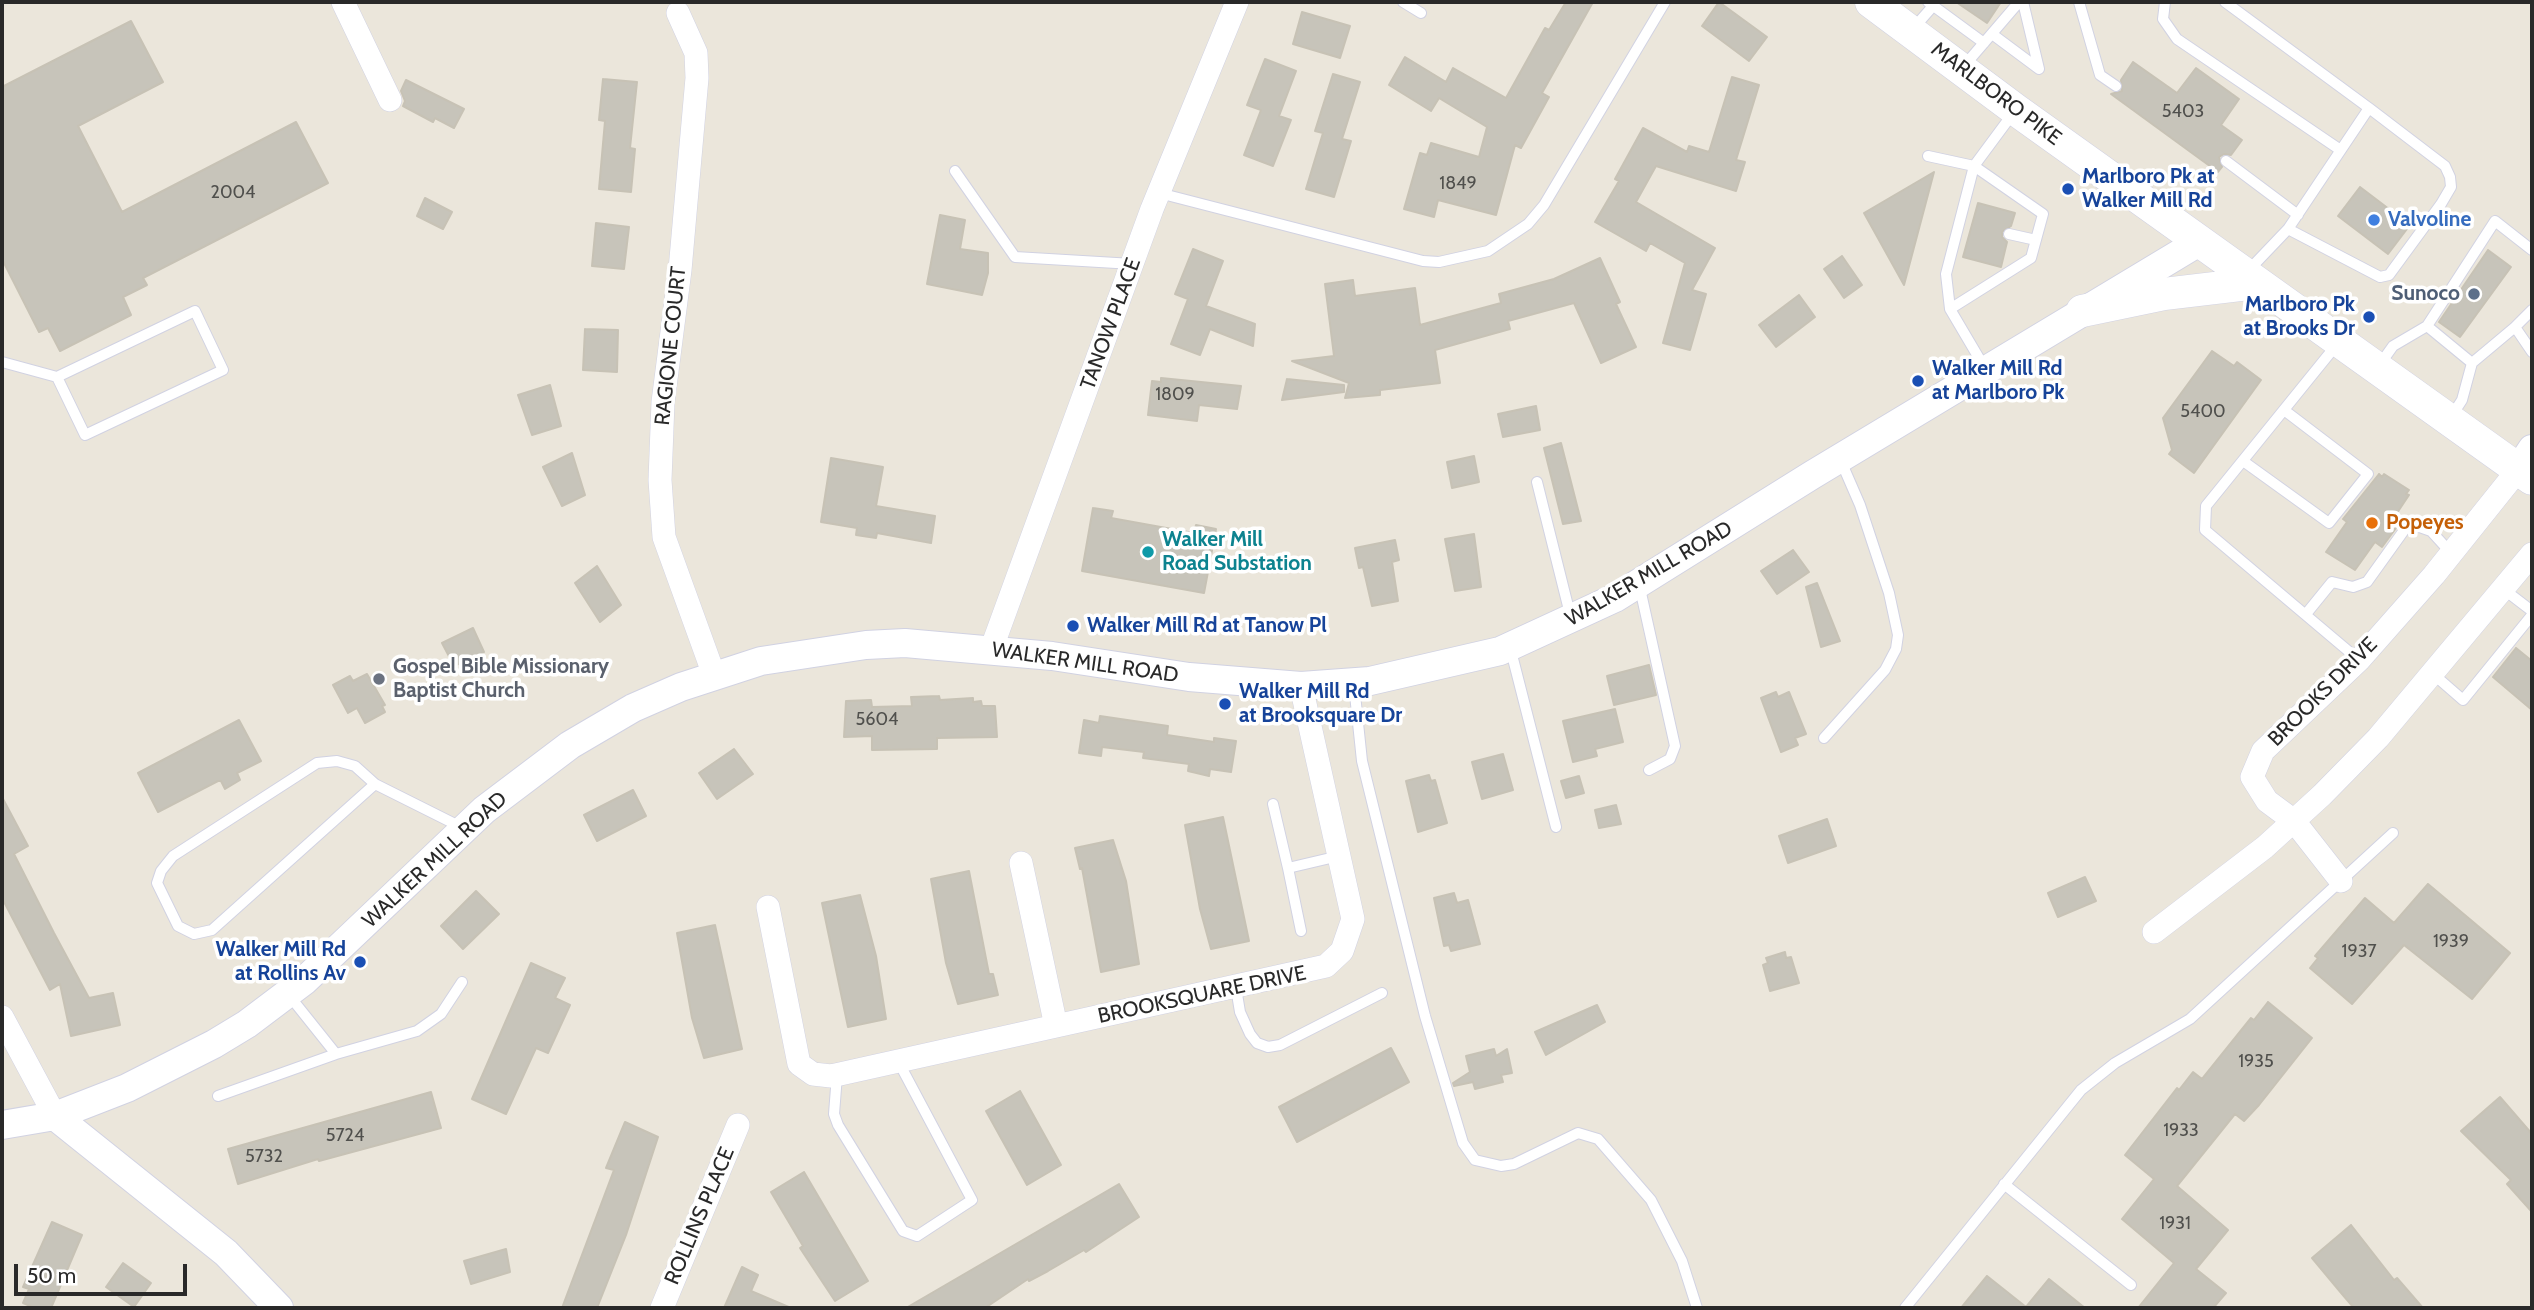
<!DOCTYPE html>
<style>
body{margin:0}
#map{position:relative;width:2534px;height:1310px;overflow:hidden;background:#ebe6db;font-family:Cabin,sans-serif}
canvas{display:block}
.frame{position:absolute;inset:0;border:4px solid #292929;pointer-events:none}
.scale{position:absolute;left:14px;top:1264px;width:173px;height:32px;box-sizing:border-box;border:4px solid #292929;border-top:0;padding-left:9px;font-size:21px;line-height:24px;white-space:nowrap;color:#292929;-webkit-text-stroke:5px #fff;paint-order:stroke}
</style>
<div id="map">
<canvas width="2534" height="1310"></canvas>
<div class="frame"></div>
<div class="scale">50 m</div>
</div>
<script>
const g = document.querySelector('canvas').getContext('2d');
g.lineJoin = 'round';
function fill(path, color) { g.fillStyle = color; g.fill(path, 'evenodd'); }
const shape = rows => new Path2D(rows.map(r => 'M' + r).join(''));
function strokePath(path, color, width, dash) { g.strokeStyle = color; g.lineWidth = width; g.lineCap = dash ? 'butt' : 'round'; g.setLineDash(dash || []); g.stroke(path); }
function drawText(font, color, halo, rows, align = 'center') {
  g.font = font + ' Cabin,sans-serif'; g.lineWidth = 7; g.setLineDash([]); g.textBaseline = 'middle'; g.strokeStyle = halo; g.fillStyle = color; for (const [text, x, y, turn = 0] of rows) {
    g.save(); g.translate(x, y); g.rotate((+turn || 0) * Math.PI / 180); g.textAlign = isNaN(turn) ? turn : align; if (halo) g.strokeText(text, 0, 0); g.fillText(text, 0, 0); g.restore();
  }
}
const building = shape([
 [1566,2,1593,2,1542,93,1549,97,1521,148,1515,145,1496,215,1438,200,1434,217,1404,209,1420,153,1427,155,1431,143,1479,157,1487,127,1439,98,1431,111,1389,85,1405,57,1446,82,1453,68,1506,98,1545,28,1549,30,1566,2],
 [1719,2,1767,37,1749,61,1702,26,1719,2],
 [1956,2,2001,2,1987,23,1956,2],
 [1302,12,1350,26,1340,58,1293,44,1302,12],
 [131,21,163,82,78,126,122,212,296,122,328,183,143,278,147,285,123,297,131,315,60,351,48,328,39,332,2,259,2,87,131,21],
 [1265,59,1296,71,1279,116,1291,120,1273,166,1244,155,1261,110,1247,105,1265,59],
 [2133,62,2177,93,2196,68,2239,99,2221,125,2242,140,2231,155,2224,154,2219,157,2222,167,2218,172,2111,94,2122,91,2121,80,2133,62],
 [1333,74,1360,82,1342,139,1351,141,1334,197,1306,189,1323,133,1315,131,1333,74],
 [1732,77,1759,85,1736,160,1745,162,1736,191,1656,166,1636,202,1715,248,1692,290,1706,294,1690,350,1663,343,1685,263,1650,243,1646,251,1595,222,1619,181,1615,179,1643,128,1687,152,1689,146,1709,152,1732,77],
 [603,79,637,82,630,148,635,149,631,192,599,189,605,121,599,120,603,79],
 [406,80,464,109,454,128,435,118,433,122,403,106,405,101,401,91,406,80],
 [1934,172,1904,285,1864,213,1934,172],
 [2360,187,2410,225,2388,254,2338,216,2360,187],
 [425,198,452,212,443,229,417,216,425,198],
 [1978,203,2015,213,2011,226,2002,232,2002,237,2007,242,2001,267,1963,257,1978,203],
 [940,215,965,220,960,249,988,253,988,273,982,295,927,284,940,215],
 [596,223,629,227,624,269,592,266,596,223],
 [1193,249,1223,261,1206,306,1255,324,1253,346,1210,329,1200,355,1171,344,1188,299,1175,294,1193,249],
 [2488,250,2511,267,2460,337,2439,322,2488,250],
 [1842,256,1862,285,1844,298,1824,269,1842,256],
 [1600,258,1620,302,1616,304,1636,347,1601,363,1574,303,1508,321,1510,329,1435,350,1440,383,1380,390,1380,395,1345,398,1349,383,1292,361,1334,356,1325,284,1353,280,1355,296,1415,288,1420,325,1501,303,1499,294,1554,279,1600,258],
 [1799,295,1815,317,1776,347,1759,325,1799,295],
 [585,329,618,330,617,372,583,370,585,329],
 [2212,351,2234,366,2237,362,2261,380,2194,473,2169,454,2172,450,2163,418,2212,351],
 [1161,378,1241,386,1237,409,1199,405,1197,421,1148,415,1152,381,1161,382,1161,378],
 [1287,379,1344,385,1344,392,1282,400,1287,379],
 [550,385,561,426,532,435,518,395,550,385],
 [1536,406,1540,430,1503,437,1498,414,1536,406],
 [1561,443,1581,521,1563,524,1544,448,1561,443],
 [572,453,585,495,562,506,543,467,572,453],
 [1474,456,1479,482,1452,488,1447,462,1474,456],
 [831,458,883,467,876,506,935,516,931,543,877,533,876,538,856,535,857,528,821,522,831,458],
 [2379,474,2382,477,2384,474,2409,490,2406,494,2409,495,2393,519,2399,524,2382,547,2375,542,2355,570,2326,552,2347,522,2343,519,2379,474],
 [1093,508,1113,511,1111,518,1194,533,1196,525,1216,529,1204,593,1082,571,1093,508],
 [1474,534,1481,587,1455,591,1445,539,1474,534],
 [1395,540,1399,560,1392,562,1398,601,1372,606,1363,567,1359,568,1355,548,1395,540],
 [1793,550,1809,572,1777,594,1761,571,1793,550],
 [597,566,621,605,600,622,575,583,597,566],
 [1817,583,1840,641,1821,647,1806,587,1817,583],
 [473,628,484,652,454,666,442,643,473,628],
 [2516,648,2532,661,2532,710,2493,677,2516,648],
 [1649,665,1656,695,1614,705,1607,676,1649,665],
 [367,674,385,705,382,706,385,712,365,723,357,708,348,713,333,685,350,676,353,681,367,674],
 [1776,692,1778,697,1789,692,1806,734,1795,738,1798,745,1781,752,1761,698,1776,692],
 [939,696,940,700,973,698,973,702,981,701,982,706,995,706,997,737,937,738,937,749,872,750,872,736,844,737,846,701,871,700,872,707,912,706,911,697,939,696],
 [1615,709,1623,742,1595,749,1597,756,1573,762,1563,721,1615,709],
 [1100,716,1168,726,1167,735,1214,742,1214,738,1236,741,1231,772,1210,769,1209,776,1188,771,1189,764,1143,758,1144,752,1102,747,1101,756,1079,753,1084,720,1099,723,1100,716],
 [239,720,261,761,237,773,240,780,225,789,221,781,218,781,158,812,138,773,239,720],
 [734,749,753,774,717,799,699,773,734,749],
 [1503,754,1513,790,1482,799,1472,762,1503,754],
 [1429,775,1431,781,1435,780,1447,823,1418,832,1406,781,1429,775],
 [1579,776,1584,793,1566,798,1561,781,1579,776],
 [633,790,646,816,597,841,584,815,633,790],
 [2,797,28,846,14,854,54,933,89,998,113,993,120,1025,71,1036,60,984,50,990,2,898,2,797],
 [1616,805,1621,824,1599,828,1595,810,1616,805],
 [1223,817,1249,941,1211,949,1200,909,1185,825,1223,817],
 [1827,819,1836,846,1788,863,1779,836,1827,819],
 [1113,840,1126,881,1139,964,1101,972,1082,868,1080,869,1075,848,1113,840],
 [969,871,989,974,993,974,998,995,958,1004,946,963,931,879,969,871],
 [2085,877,2096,901,2058,917,2048,893,2085,877],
 [2428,884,2510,953,2472,999,2404,945,2352,1004,2310,968,2318,958,2315,956,2365,898,2394,923,2428,884],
 [476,891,499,914,463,949,441,926,476,891],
 [1454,893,1457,903,1468,900,1480,944,1451,951,1449,945,1444,946,1434,898,1454,893],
 [860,895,876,956,886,1019,848,1027,822,903,860,895],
 [715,925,742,1049,704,1058,692,1018,677,933,715,925],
 [1785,952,1786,958,1791,957,1799,983,1770,991,1763,965,1768,963,1766,958,1785,952],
 [531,963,565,978,555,998,570,1005,548,1053,536,1048,506,1114,472,1099,531,963],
 [2268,1002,2312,1038,2259,1105,2244,1121,2235,1114,2177,1186,2228,1230,2196,1269,2226,1293,2213,1308,2138,1308,2174,1263,2122,1219,2154,1179,2125,1155,2177,1088,2179,1090,2193,1072,2202,1079,2251,1018,2254,1020,2268,1002],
 [1597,1005,1605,1022,1546,1055,1535,1032,1597,1005],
 [1391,1048,1409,1082,1297,1142,1279,1107,1391,1048],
 [1494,1049,1496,1056,1507,1049,1512,1073,1501,1075,1503,1082,1475,1089,1473,1082,1454,1086,1453,1083,1470,1072,1466,1056,1494,1049],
 [1020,1091,1061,1165,1027,1185,986,1111,1020,1091],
 [431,1092,441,1128,319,1161,318,1159,238,1184,228,1149,431,1092],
 [2500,1097,2532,1134,2532,1212,2507,1184,2511,1180,2461,1131,2500,1097],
 [625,1122,658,1137,626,1235,597,1308,562,1308,614,1170,606,1168,625,1122],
 [804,1172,868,1281,835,1301,800,1248,803,1246,771,1192,804,1172],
 [1119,1184,1139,1217,1086,1252,1084,1250,1048,1271,1029,1281,1028,1279,985,1308,906,1308,1119,1184],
 [52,1222,82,1235,51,1308,35,1308,23,1303,29,1289,23,1287,52,1222],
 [2351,1225,2394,1280,2397,1278,2423,1308,2354,1308,2342,1294,2312,1258,2351,1225],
 [506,1249,510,1272,471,1284,464,1261,506,1249],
 [123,1263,151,1283,134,1307,106,1287,123,1263],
 [742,1267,758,1275,751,1291,791,1308,724,1308,742,1267],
 [1987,1276,2026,1307,2049,1279,2085,1308,1961,1308,1987,1276]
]);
fill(building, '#c7c4ba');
strokePath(building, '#c7c2b5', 2);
const service = shape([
 [1403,2,1421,13],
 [1928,2,1984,43],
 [2079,2,2100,75,2116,86],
 [2165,2,2163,19,2177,39,2339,149],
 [2225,2,2369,108],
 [1912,30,1933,6],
 [1992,34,2039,69,2023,2],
 [1964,66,2019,2],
 [1928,156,1974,166,1946,274,1950,309,1986,370],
 [2226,161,2298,215],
 [955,171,1015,257,1133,264],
 [1159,193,1423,261,1439,262,1488,251,1528,224,1544,205,1665,2],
 [2009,234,2036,240],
 [2247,272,2288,229,2369,108,2445,166,2450,177,2451,187,2441,204,2389,275,2380,277,2288,229],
 [1950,309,2031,258,2043,214,1974,166,2014,112],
 [195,311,223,370,85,435,57,377,195,311],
 [2427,326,2495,221,2532,250],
 [2515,327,2532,310],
 [2338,343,2206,506,2205,530,2359,660],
 [2,362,57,377],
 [2378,367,2393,346,2427,326,2472,363],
 [2451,417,2462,400,2472,363,2515,327,2532,352],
 [2243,461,2329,523,2368,474,2284,410],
 [1537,482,1571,618],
 [1639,584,1675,746,1670,759,1649,770],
 [2502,588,2532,611],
 [2306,614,2332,582,2353,587,2367,582,2405,529,2414,525,2431,531,2451,553],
 [1510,647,1556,827],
 [2432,673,2463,700,2532,615],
 [1354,685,1362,761,1425,1016,1463,1143,1475,1160,1501,1166,1514,1164,1578,1133,1598,1139,1651,1200,1682,1261,1697,1308],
 [1824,738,1885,670,1896,649,1898,635,1889,593,1860,505,1840,459],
 [375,784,355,766,337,761,317,763,173,856,161,871,157,883,178,926,194,934,212,930,375,784,463,828],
 [1273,804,1288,868],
 [1301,931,1288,868,1339,856],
 [1236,988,1240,1012,1250,1034,1257,1043,1268,1047,1280,1045,1382,993],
 [288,994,336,1054],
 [837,1075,834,1114,838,1125,903,1231,917,1236,972,1200,898,1061],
 [218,1096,336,1054,417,1031,441,1014,462,982],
 [2004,1184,2131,1285],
 [1905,1308,2081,1090,2115,1063,2190,1019,2393,833]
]);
const minor = shape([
 [343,2,390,100],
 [678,13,696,53,697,78,680,270,663,402,660,480,664,537,714,675],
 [991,650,1152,209,1237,2],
 [1021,863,1056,1026],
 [2341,881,2294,821,2267,801,2252,777,2263,751,2359,660,2434,575,2518,470],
 [768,907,799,1064,813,1074,831,1076,1326,966,1342,951,1353,919,1301,686],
 [2154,932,2265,847,2322,795,2378,738,2532,554],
 [2,1017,55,1116],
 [662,1308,738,1125]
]);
const tertiary = shape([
 [2518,470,2532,449],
 [55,1116,226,1253,279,1308],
 [2,1125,55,1116,127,1088,214,1044,247,1024,304,981,484,810,570,745,633,708,681,687,761,661,866,645,905,643,1052,656,1189,677,1301,686,1370,681,1500,651,1615,598,1812,475,2199,242]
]);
const secondary = shape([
 [1871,2,2016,110,2532,479],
 [2082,311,2164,294,2257,283]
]);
strokePath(service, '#d1d2e2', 12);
strokePath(minor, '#d1d2e2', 24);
strokePath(tertiary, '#d1d2e2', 30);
strokePath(secondary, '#d1d2e2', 33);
strokePath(service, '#fff', 10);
strokePath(minor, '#fff', 23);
strokePath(tertiary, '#fff', 28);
strokePath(secondary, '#fff', 32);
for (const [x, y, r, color] of [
 [2068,189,7,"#1a4fb4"],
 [2374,220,7,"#3f7fe0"],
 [2474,294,7,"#5c6f8a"],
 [2369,317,7,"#1a4fb4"],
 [1918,381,7,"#1a4fb4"],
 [2372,523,7,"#e8710a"],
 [1148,552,7,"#0f9aa8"],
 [1073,626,7,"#1a4fb4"],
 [379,679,7,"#6b7280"],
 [1225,704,7,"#1a4fb4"],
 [360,962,7,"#1a4fb4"]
]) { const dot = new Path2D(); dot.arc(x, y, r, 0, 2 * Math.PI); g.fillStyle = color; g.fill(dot); strokePath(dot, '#fff', 2.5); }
drawText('18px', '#50504d', null, [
 ["5403",2183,112],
 ["1849",1458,184],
 ["2004",233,193],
 ["1809",1175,395],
 ["5400",2203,412],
 ["5604",877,720],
 ["1939",2451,942],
 ["1937",2359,952],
 ["1935",2256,1062],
 ["1933",2181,1131],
 ["5724",345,1136],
 ["5732",264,1157],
 ["1931",2175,1224]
]);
drawText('21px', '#292929', '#fff', [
 ["MARLBORO PIKE",1996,94,37],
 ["TANOW PLACE",1111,324,-70],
 ["RAGIONE COURT",671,346,-84],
 ["WALKER MILL ROAD",1649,574,-30],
 ["WALKER MILL ROAD",1085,663,8],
 ["BROOKS DRIVE",2323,692,-45],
 ["WALKER MILL ROAD",435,860,-43],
 ["BROOKSQUARE DRIVE",1202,995,-12],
 ["ROLLINS PLACE",700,1216,-67]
]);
drawText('bold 21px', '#164399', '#fff', [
 ["Marlboro Pk at",2082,177],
 ["Walker Mill Rd",2082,201],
 ["Marlboro Pk",2355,305,"right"],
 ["at Brooks Dr",2355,329,"right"],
 ["Walker Mill Rd",1932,369],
 ["at Marlboro Pk",1932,393],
 ["Walker Mill Rd at Tanow Pl",1087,626],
 ["Walker Mill Rd",1239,692],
 ["at Brooksquare Dr",1239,716],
 ["Walker Mill Rd",346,950,"right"],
 ["at Rollins Av",346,974,"right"]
], 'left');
drawText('bold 21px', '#366cbe', '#fff', [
 ["Valvoline",2388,220]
], 'left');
drawText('bold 21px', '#4e5e75', '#fff', [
 ["Sunoco",2460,294]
], 'right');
drawText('bold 21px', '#c56008', '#fff', [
 ["Popeyes",2386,523]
], 'left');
drawText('bold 21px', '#0d838f', '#fff', [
 ["Walker Mill",1162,540],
 ["Road Substation",1162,564]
], 'left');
drawText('bold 21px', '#5b616d', '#fff', [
 ["Gospel Bible Missionary",393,667],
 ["Baptist Church",393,691]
], 'left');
</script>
